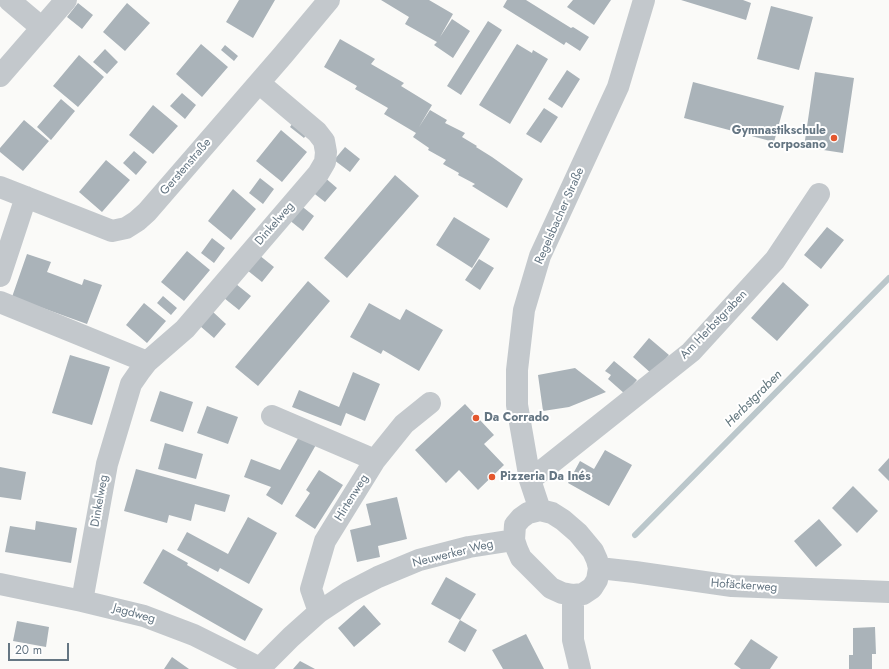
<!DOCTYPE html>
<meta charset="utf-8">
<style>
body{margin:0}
#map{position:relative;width:889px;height:669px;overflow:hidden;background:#fafaf8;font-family:Jost,sans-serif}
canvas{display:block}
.scale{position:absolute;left:8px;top:643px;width:61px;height:18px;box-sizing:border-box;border:2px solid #657683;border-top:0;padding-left:5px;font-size:12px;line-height:14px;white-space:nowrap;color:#657683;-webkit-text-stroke:3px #fff;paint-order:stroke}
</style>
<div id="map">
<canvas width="889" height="669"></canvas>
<div class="scale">20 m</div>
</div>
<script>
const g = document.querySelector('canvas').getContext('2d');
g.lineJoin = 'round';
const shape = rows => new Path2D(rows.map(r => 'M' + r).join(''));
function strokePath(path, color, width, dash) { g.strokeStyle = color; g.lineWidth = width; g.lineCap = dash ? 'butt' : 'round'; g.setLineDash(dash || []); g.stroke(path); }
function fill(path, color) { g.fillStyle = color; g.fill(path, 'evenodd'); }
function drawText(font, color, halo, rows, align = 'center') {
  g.font = font + ' Jost,sans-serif'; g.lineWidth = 4; g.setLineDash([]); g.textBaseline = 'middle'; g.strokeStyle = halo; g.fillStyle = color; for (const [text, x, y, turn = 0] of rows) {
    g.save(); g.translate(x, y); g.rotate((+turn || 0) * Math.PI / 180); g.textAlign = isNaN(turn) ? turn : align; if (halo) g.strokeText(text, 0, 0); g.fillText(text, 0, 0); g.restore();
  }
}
strokePath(shape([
 [635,535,889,278]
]), '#bbc7cb', 6);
fill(shape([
 [239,0,275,0,253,38,226,22],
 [381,0,429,0,453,14,440,37,452,19,470,31,453,58,434,45,437,42,405,24,409,17],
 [507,0,526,0,571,28,573,27,589,37,580,51,566,42,564,45,503,7],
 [573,0,611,0,594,25,567,7],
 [681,0,743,0,751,3,746,20],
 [78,3,93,15,82,29,67,17],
 [127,3,150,23,125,51,103,32],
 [771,6,813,17,799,70,757,59],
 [488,21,502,30,461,95,447,86],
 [340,39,375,59,371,64,404,83,401,86,432,105,419,127,430,110,447,120,445,123,465,133,462,137,477,146,476,147,492,157,523,179,507,208,472,186,475,184,458,175,459,173,443,164,446,160,428,150,429,148,413,137,416,133,384,114,388,108,355,89,357,86,324,67],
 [201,44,228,67,202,97,176,74],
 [517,44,532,53,533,50,548,59,510,124,479,105],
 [225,45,238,56,234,61,221,50],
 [105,49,118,62,107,74,93,62],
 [79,55,104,77,78,107,53,86],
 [567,70,580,79,562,108,548,99],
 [815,72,854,78,843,153,804,147],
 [693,82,784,106,774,142,684,118],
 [182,93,196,105,185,119,170,106],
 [61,99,75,111,51,140,37,127],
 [153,105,178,126,153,154,129,135],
 [544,108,558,117,541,143,526,134],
 [24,120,49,141,23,171,0,152,0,148],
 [295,120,309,131,304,138,290,127],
 [281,130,307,152,282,182,256,161],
 [345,147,360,159,350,172,334,160],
 [134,151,147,162,136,175,123,163],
 [106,160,130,180,102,212,79,192],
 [395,175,419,196,347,278,324,258],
 [323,176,337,188,325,202,311,191],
 [260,178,274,189,263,204,249,193],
 [233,189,256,209,231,240,208,221],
 [299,204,314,216,303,231,288,219],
 [454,217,490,239,472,268,436,245],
 [827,227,844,240,821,269,804,255],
 [212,238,225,248,214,263,201,253],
 [187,251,210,270,184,301,161,282],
 [27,254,51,262,47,272,82,285,84,279,102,285,87,324,12,297],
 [259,255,274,267,262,282,247,270],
 [479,259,494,268,480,290,465,280],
 [308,281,330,301,258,386,235,367],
 [783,282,809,305,777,341,751,318],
 [236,284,251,296,239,310,224,298],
 [163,296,177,308,171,315,157,303],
 [144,303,166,321,147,343,126,325],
 [369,303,400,320,406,309,443,330,419,371,383,350,381,354,350,337],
 [212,311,226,324,214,338,200,326],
 [649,338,669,355,652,374,633,357],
 [70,355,110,367,92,425,52,413],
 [614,361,637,380,625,394,608,379,611,375,605,371],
 [575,368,606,392,569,407,543,411,538,375],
 [353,372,380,384,365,421,346,413,341,426,292,407,299,390,339,407],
 [160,391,193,402,183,432,150,421],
 [465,404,494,435,484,444,504,465,478,490,459,470,446,483,415,450],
 [207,406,238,417,228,444,197,433],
 [301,433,317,443,282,505,266,495,271,487,244,477,251,459,280,470],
 [165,443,203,454,196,479,158,469],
 [605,450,632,465,609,506,568,483,580,461,594,469],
 [889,458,889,481,878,470],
 [0,467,26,472,21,500,0,497],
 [136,469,230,495,225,512,195,504,191,521,169,515,167,523,124,511],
 [319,470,343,485,315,529,295,516,310,493,306,490],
 [853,486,878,511,857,533,832,508],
 [397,497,407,539,378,546,380,557,357,562,350,530,371,525,366,504],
 [248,517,277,533,249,584,220,568,218,572,177,550,187,532,228,554],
 [819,519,842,545,816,567,794,541],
 [36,521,77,528,71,563,5,552,10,526,35,530],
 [163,549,188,563,187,565,263,609,245,641,143,583],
 [446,577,476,594,460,620,431,604],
 [364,605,381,624,354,647,338,628],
 [460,620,477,630,465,652,448,642],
 [17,621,49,627,46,647,13,641],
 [875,627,876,654,872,654,872,669,849,669,849,655,853,655,853,628],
 [526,634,544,669,503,669,492,650],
 [751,639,778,657,770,669,741,669,734,664],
 [172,657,189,669,164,669],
 [300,661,315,669,293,669]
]), '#aab3b9');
strokePath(shape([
 [9,0,42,28],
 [0,76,66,0],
 [0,187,112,231,126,228,137,221,147,212,283,55,329,0],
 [0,276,26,197],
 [0,302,147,362],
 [272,416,375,460],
 [530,480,691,352,775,260,819,194],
 [540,510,530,480,517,405,517,370,524,310,540,256,618,87,644,0],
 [540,510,552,513,563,520,578,533,593,551,597,560,599,568,597,580,592,588,583,594,573,595,562,593,551,588,521,558,517,549,514,540,515,525,521,518,528,513,540,510],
 [599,568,635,572,732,586,889,592],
 [0,584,82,601,144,616,194,635,260,668],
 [573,595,573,640,580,669],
 [82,601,107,464,131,384,140,371,147,362,185,329,318,174,325,162,326,152,324,141,317,132,259,83],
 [319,612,311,589,325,541,375,460,404,424,430,403],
 [259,669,291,637,319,612,349,592,378,577,419,560,469,547,514,540]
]), '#c3c8cc', 22);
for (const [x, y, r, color] of [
 [834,138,4,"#e4572e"],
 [476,418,4,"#e4572e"],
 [492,477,4,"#e4572e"]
]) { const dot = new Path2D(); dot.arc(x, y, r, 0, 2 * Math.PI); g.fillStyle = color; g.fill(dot); strokePath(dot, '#fff', 1.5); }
drawText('bold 12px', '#657683', '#fff', [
 ["Gymnastikschule",826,131,"right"],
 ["corposano",826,145,"right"],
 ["Da Corrado",484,418],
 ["Pizzeria Da Inés",500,477]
], 'left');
drawText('12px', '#657683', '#fff', [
 ["Gerstenstraße",186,167,-49],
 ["Regelsbacher Straße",560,216,-66],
 ["Dinkelweg",275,224,-49],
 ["Am Herbstgraben",714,325,-46],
 ["Hirtenweg",352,498,-58],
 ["Dinkelweg",100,501,-80],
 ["Neuwerker Weg",453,554,-14],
 ["Hofäckerweg",744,586,4],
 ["Jagdweg",134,614,16]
]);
drawText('italic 13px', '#60757c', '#fff', [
 ["Herbstgraben",754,399,-45]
]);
</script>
